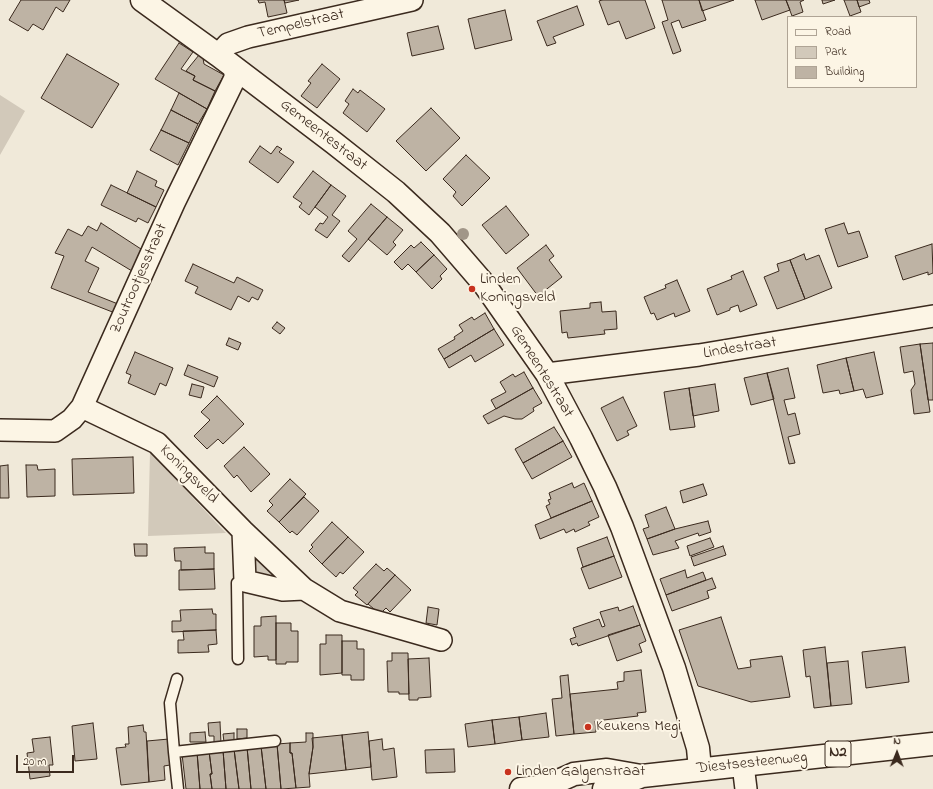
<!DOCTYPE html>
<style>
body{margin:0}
#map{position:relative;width:933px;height:789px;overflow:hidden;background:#f0e9d9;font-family:"Indie Flower",sans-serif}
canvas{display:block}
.legend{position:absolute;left:787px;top:16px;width:130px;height:72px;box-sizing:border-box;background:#fcf5e5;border:1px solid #afa495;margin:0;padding:5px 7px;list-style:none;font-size:12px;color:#3b2a1e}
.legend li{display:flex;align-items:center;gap:8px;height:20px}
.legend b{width:20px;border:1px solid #afa495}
.north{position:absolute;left:877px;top:733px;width:40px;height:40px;-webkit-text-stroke:3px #fcf5e5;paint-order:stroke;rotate:1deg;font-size:11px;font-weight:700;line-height:16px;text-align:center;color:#3b2a1e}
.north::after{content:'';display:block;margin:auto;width:14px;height:18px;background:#3b2a1e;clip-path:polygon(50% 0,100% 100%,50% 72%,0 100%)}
.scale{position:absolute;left:16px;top:755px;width:58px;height:18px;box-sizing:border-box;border:2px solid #3b2a1e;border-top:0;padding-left:5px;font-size:12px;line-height:14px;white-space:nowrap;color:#3b2a1e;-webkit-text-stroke:3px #fcf5e5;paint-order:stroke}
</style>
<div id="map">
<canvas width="933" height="789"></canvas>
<ul class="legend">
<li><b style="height:5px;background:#fcf5e5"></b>Road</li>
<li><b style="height:11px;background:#d2c9ba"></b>Park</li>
<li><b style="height:11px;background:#beb3a4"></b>Building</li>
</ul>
<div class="north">N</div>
<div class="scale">20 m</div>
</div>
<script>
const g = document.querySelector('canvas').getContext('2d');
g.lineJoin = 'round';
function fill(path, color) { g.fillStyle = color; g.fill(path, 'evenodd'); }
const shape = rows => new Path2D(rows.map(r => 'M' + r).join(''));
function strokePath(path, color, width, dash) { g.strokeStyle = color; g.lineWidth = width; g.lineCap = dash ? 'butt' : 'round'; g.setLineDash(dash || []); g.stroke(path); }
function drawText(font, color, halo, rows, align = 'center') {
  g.font = font + ' "Indie Flower",sans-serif'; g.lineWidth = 4; g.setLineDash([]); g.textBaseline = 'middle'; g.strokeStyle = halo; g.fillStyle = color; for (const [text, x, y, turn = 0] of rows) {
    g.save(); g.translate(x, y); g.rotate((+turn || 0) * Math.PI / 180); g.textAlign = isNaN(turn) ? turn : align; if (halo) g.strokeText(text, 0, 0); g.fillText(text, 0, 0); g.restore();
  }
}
fill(shape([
 [0,95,25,111,0,155],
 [150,452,226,533,148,536],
 [253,555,276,575,274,576,255,571]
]), '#d2c9ba');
const building = shape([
 [21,0,70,0,63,12,56,7,43,30,33,24,28,31,9,20,21,0],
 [258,0,284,0,287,13,268,17,265,2,259,3,258,0],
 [284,0,299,0,285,3,284,0],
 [602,0,645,0,655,28,626,39,619,21,608,25,599,1,602,0],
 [662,0,699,0,706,20,682,28,679,20,671,23,681,51,673,54,662,22,668,20,662,0],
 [699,0,734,0,702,11,699,0],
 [755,0,786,0,790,10,762,20,755,0],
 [786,0,804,0,800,2,803,12,792,16,786,0],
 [822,0,835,0,823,4,822,0],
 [844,0,857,0,861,12,850,16,844,0],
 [857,0,869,0,870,3,859,7,857,0],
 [577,6,584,25,553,37,556,43,547,46,537,21,577,6],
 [505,10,512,40,475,49,468,19,505,10],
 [438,26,444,49,412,56,407,33,438,26],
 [179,43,193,52,181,69,195,76,193,80,215,91,207,109,155,79,179,43],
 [67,54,119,84,92,128,41,98,67,54],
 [199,55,203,58,204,64,224,75,215,91,193,80,195,76,186,71,199,55],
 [322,64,340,79,317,108,301,96,311,83,308,81,322,64],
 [353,89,358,93,360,90,385,109,367,132,343,113,349,104,345,101,353,89],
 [179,93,207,109,198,124,171,110,179,93],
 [431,108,460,138,426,171,396,141,431,108],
 [171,110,198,124,189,143,161,130,171,110],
 [161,130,189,143,178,165,150,150,161,130],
 [260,146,271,154,277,146,282,149,279,152,294,162,278,183,249,162,260,146],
 [466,155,490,178,462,206,453,196,456,192,443,179,466,155],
 [137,171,157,181,155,186,164,190,156,207,127,193,137,171],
 [313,171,331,185,309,215,299,207,302,203,293,197,313,171],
 [111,185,156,207,148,223,138,218,136,222,101,205,111,185],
 [331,185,346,196,332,215,340,221,327,238,315,230,320,223,323,224,328,217,315,207,331,185],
 [371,204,387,217,349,262,342,256,357,239,348,231,371,204],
 [506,206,529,235,506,254,482,225,506,206],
 [387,217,403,230,393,242,396,245,387,255,368,239,387,217],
 [101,223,141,249,132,271,92,247,85,261,99,268,88,292,118,304,115,313,51,288,64,256,55,253,68,229,82,236,88,226,97,231,101,223],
 [844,223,848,234,859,231,868,257,838,267,825,229,844,223],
 [421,242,434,255,416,272,408,264,402,270,394,262,411,245,414,248,421,242],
 [932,244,933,273,928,275,928,272,903,280,895,256,932,244],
 [546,245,554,256,549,260,562,277,538,296,517,268,546,245],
 [804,254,806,260,819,255,832,288,805,299,790,260,804,254],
 [434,255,447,269,440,276,442,279,432,289,416,272,434,255],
 [790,260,805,299,777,309,764,277,779,271,777,264,790,260],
 [193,264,234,283,237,277,263,290,258,300,252,297,249,302,238,296,231,310,195,293,198,287,185,281,193,264],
 [743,271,757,305,740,312,738,305,730,308,730,310,717,315,707,289,732,279,731,276,743,271],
 [677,280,690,311,675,317,674,313,657,320,654,313,651,314,644,297,666,288,665,285,677,280],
 [601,302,602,312,616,311,617,329,604,330,605,334,568,338,567,332,562,333,560,311,590,308,590,303,601,302],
 [485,313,494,329,444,359,438,349,455,339,454,337,463,331,459,325,472,317,474,320,485,313],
 [277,322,285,328,280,334,272,328,277,322],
 [494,329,504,345,475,362,471,355,449,368,444,359,494,329],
 [229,338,241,343,238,350,226,345,229,338],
 [933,343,933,400,928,400,920,344,933,343],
 [920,344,930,412,914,414,911,390,915,384,913,371,904,373,900,347,920,344],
 [135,352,173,368,166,386,160,383,155,395,128,383,131,375,126,373,135,352],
 [874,352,883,394,866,398,863,389,854,391,846,358,874,352],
 [846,358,854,391,840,394,839,390,823,393,817,365,846,358],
 [188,365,218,377,214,387,184,375,188,365],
 [788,368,795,398,784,400,788,415,795,413,800,434,788,437,795,463,789,464,767,373,788,368],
 [524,372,533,388,496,409,491,400,506,392,500,382,513,374,515,377,524,372],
 [767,373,774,399,751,405,744,378,767,373],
 [192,384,204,387,201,398,189,395,192,384],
 [715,384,719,411,693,416,689,388,715,384],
 [533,388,542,403,533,408,534,411,522,419,515,419,504,416,488,424,483,416,533,388],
 [689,388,695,427,670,430,664,392,689,388],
 [217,396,244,424,223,444,218,439,207,449,194,436,210,420,201,412,217,396],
 [623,397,637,426,627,431,629,435,617,441,601,408,623,397],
 [554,427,563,441,523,463,515,449,554,427],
 [563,441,572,457,532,479,523,463,563,441],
 [244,447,270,474,251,492,237,475,234,478,224,466,244,447],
 [133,457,134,493,73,495,72,459,133,457],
 [8,465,9,498,0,498,0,466,8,465],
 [26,465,37,465,38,470,55,469,55,496,27,497,26,465],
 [290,479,306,494,279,522,267,511,273,505,269,501,290,479],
 [572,483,574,488,584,483,592,501,551,518,546,506,550,504,548,500,551,499,549,493,572,483],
 [703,484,707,495,683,503,680,491,703,484],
 [304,497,319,511,297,535,292,531,290,533,279,522,304,497],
 [592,501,599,517,588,522,590,525,575,532,574,529,566,533,564,529,540,539,535,525,592,501],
 [666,507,675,529,647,539,643,529,649,527,645,515,666,507],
 [708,521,711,532,699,536,698,533,675,541,679,548,653,555,647,539,675,529,708,521],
 [332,522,348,537,322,564,309,551,313,547,311,545,332,522],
 [348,537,364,552,343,574,340,572,336,577,322,564,348,537],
 [607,537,614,556,583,567,577,548,607,537],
 [710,538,714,547,690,556,687,546,710,538],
 [134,544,147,544,147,556,135,556,134,544],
 [723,546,726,555,694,566,691,557,723,546],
 [205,547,205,553,214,553,214,569,181,570,181,561,175,561,174,548,205,547],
 [614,556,622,577,589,589,581,568,614,556],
 [376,564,384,571,387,568,395,575,367,605,355,595,358,592,353,588,376,564],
 [214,569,215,589,179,590,179,570,214,569],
 [685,570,687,578,703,572,706,580,666,595,660,579,685,570],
 [395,575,411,590,390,612,386,608,380,614,368,604,395,575],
 [712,578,716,588,707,591,709,598,672,611,666,595,712,578],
 [633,606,640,625,578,646,577,643,572,645,570,639,576,637,573,628,599,619,602,627,605,626,600,612,618,607,619,611,633,606],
 [428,607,439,609,437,625,426,623,428,607],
 [212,609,213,614,216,614,216,630,172,632,172,621,181,621,180,610,212,609],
 [276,616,276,660,268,660,268,656,254,657,254,626,261,626,261,617,276,616],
 [721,617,738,669,751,667,750,660,782,656,790,697,751,702,698,686,679,630,721,617],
 [276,623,291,623,291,631,298,631,298,662,286,662,286,664,276,664,276,623],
 [640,625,646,641,639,644,642,652,617,661,608,635,640,625],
 [216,630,217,644,208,645,209,652,178,653,178,640,184,640,183,631,216,630],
 [326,635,342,635,342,673,320,675,320,644,326,644,326,635],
 [342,641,357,641,357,649,364,649,364,680,351,680,351,675,342,675,342,641],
 [825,647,831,706,814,708,810,676,806,677,803,650,825,647],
 [905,647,909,682,866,688,862,652,905,647],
 [392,653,408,653,409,694,399,694,399,692,388,692,387,661,392,661,392,653],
 [429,658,431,697,418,698,418,700,409,700,408,659,429,658],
 [848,661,852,704,831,706,827,663,848,661],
 [641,670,646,712,637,713,638,716,595,721,596,732,574,734,570,694,618,689,617,682,624,681,624,672,641,670],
 [568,675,574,734,556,736,552,699,562,698,560,676,568,675],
 [546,713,549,737,522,740,519,717,546,713],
 [519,717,522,740,495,744,492,720,519,717],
 [492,720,495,744,468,747,465,724,492,720],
 [220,722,221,744,214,745,214,736,209,736,208,723,220,722],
 [93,723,97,759,75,761,72,726,93,723],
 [143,725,144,732,146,732,149,782,121,785,116,748,126,747,125,744,129,744,128,727,143,725],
 [237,729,247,729,247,738,237,739,237,729],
 [205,732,206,742,190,742,190,733,205,732],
 [368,732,371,767,346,770,342,735,368,732],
 [234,733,234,741,224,742,223,734,234,733],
 [306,733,313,733,313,747,309,774,310,787,296,788,292,753,290,753,290,743,306,742,306,733],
 [342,735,346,770,309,774,313,747,312,738,342,735],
 [50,737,53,765,49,765,50,776,30,779,27,753,34,752,32,739,50,737],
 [169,739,170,765,164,766,165,780,149,782,147,741,169,739],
 [382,739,383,750,394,748,397,777,372,780,369,741,382,739],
 [290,743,290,753,292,753,296,788,281,789,277,744,290,743],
 [277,744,281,789,266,789,261,746,277,744],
 [261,746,266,789,251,789,247,747,261,746],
 [247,747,251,789,239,789,234,749,247,747],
 [234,749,239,789,226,789,223,750,234,749],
 [454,749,455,772,426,773,425,750,454,749],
 [223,750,226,789,212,789,210,774,212,774,209,751,223,750],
 [209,751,212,774,210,774,212,789,200,789,197,752,209,751],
 [197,752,200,789,186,789,182,754,197,752]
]);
fill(building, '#beb3a4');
strokePath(building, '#3b2a1e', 1);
const lane = shape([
 [238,659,237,583,245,581],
 [174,752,170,703,177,679],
 [178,789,174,752,275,741]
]);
const street = shape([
 [218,55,228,44,248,37,412,0],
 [547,374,699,355,933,316],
 [82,407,157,443,243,531,304,589,340,611,441,640],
 [0,430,55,431,72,419,82,407,174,203,235,78,235,69],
 [243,531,245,581,283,590,304,589],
 [743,765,746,789]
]);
const secondary = shape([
 [142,0,218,55,334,143,396,192,440,233,484,284,547,374,581,438,605,487,622,527,674,668,698,748,700,769]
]);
const primary = shape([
 [521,789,547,786,574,774,607,770,641,776],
 [604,789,609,789,642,776,933,744]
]);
strokePath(lane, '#3b2a1e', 13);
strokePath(street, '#3b2a1e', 24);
strokePath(secondary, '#3b2a1e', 25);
strokePath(primary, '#3b2a1e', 25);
strokePath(lane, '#fcf5e5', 10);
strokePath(street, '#fcf5e5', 21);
strokePath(secondary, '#fcf5e5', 22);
strokePath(primary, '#fcf5e5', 22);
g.fillStyle = '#a19688';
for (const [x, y] of [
 [463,234]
]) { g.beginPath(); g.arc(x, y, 6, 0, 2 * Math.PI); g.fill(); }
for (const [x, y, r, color] of [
 [472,289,4,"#c8321e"],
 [588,727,4,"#c8321e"],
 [508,772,4,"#c8321e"]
]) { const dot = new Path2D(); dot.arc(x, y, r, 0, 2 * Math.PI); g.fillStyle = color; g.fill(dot); strokePath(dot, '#fcf5e5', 1.5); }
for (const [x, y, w] of [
 [838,754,26]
]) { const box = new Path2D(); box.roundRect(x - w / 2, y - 13, w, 26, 3); g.fillStyle = '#fcf5e5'; g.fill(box); strokePath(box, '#3b2a1e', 1); }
drawText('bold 15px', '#3b2a1e', null, [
 ["N2",838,754]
]);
drawText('16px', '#3b2a1e', '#fcf5e5', [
 ["Tempelstraat",301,25,-13],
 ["Gemeentestraat",323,136,38],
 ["Zoutrootjesstraat",140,279,-66],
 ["Lindestraat",740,349,-9],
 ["Gemeentestraat",541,372,58],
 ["Koningsveld",188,475,45],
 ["Diestsesteenweg",752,764,-6]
]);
drawText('16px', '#3b2a1e', '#fcf5e5', [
 ["Linden",480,280],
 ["Koningsveld",480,298],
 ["Keukens Megi",596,727],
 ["Linden Galgenstraat",516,772]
], 'left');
</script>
